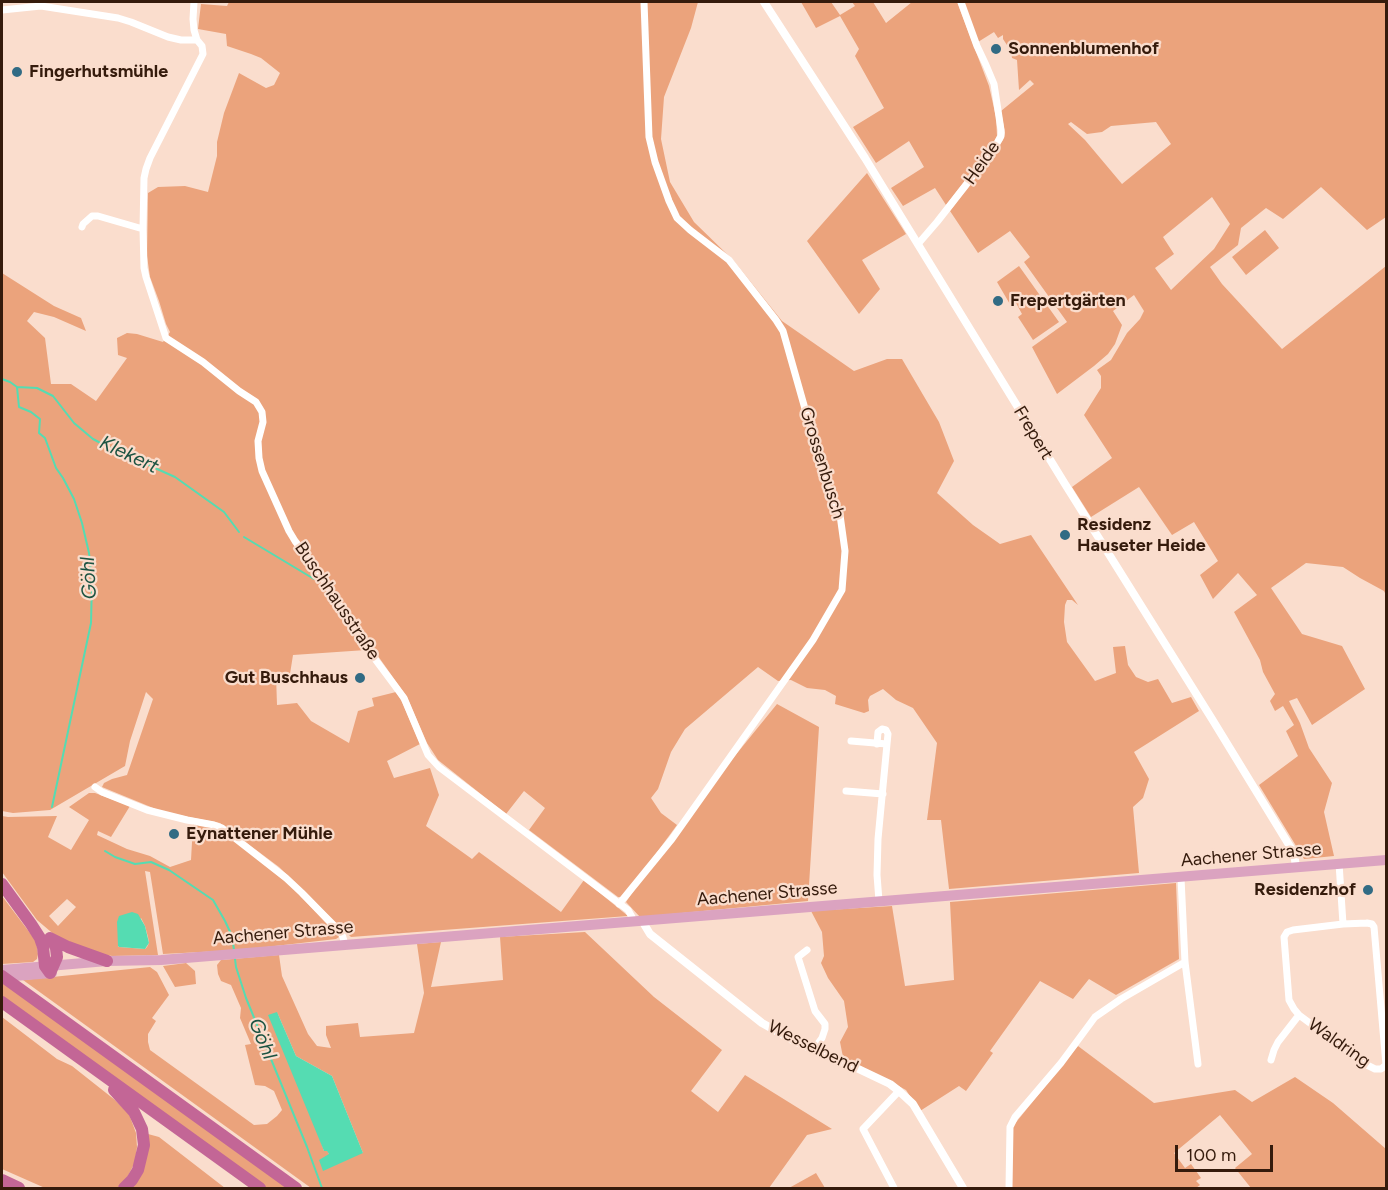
<!DOCTYPE html>
<meta charset="utf-8">
<style>
body{margin:0}
#map{position:relative;width:1388px;height:1190px;overflow:hidden;background:#faddcd;font-family:Figtree,sans-serif}
canvas{display:block}
.frame{position:absolute;inset:0;border:3px solid #351b0c;pointer-events:none}
.scale{position:absolute;left:1175px;top:1145px;width:98px;height:27px;box-sizing:border-box;border:3px solid #351b0c;border-top:0;padding-left:8px;font-size:18px;line-height:21px;white-space:nowrap;color:#351b0c;-webkit-text-stroke:4px #faddcd;paint-order:stroke}
</style>
<div id="map">
<canvas width="1388" height="1190"></canvas>
<div class="frame"></div>
<div class="scale">100 m</div>
</div>
<script>
const g = document.querySelector('canvas').getContext('2d');
g.lineJoin = 'round';
function fill(path, color) { g.fillStyle = color; g.fill(path, 'evenodd'); }
const shape = rows => new Path2D(rows.map(r => 'M' + r).join(''));
function strokePath(path, color, width, dash) { g.strokeStyle = color; g.lineWidth = width; g.lineCap = dash ? 'butt' : 'round'; g.setLineDash(dash || []); g.stroke(path); }
function drawText(font, color, halo, rows, align = 'center') {
  g.font = font + ' Figtree,sans-serif'; g.lineWidth = 4.5; g.setLineDash([]); g.textBaseline = 'middle'; g.strokeStyle = halo; g.fillStyle = color; for (const [text, x, y, turn = 0] of rows) {
    g.save(); g.translate(x, y); g.rotate((+turn || 0) * Math.PI / 180); g.textAlign = isNaN(turn) ? turn : align; if (halo) g.strokeText(text, 0, 0); g.fillText(text, 0, 0); g.restore();
  }
}
fill(shape([
 [229,2,698,2,691,28,664,97,661,139,670,182,694,222,734,261,782,321,854,371,887,359,902,359,939,422,954,461,937,493,973,525,1000,544,1031,535,1078,605,1072,600,1067,600,1065,605,1064,622,1067,642,1095,681,1116,673,1113,647,1125,646,1128,665,1136,677,1148,682,1158,679,1172,703,1191,697,1199,711,1134,752,1149,779,1143,798,1133,807,1139,873,949,889,941,820,927,820,937,743,913,708,896,700,883,689,870,696,868,700,869,711,864,713,835,704,836,696,825,690,807,688,791,680,778,681,758,667,685,729,671,752,658,789,651,798,661,813,677,825,624,897,618,897,529,830,545,808,524,791,506,814,438,760,427,743,407,697,344,608,324,586,366,650,293,655,290,674,276,675,277,705,297,703,311,721,349,743,358,711,374,706,372,698,396,692,402,702,420,744,387,761,394,778,430,768,439,795,426,826,472,859,479,852,561,912,584,880,628,916,351,937,279,867,220,823,163,812,102,787,104,783,112,779,127,775,153,699,146,692,130,741,125,766,50,810,13,813,2,811,2,273,54,306,81,318,86,331,54,317,34,312,27,321,45,338,51,384,71,384,96,401,127,358,118,355,117,338,127,333,137,334,163,342,170,332,166,324,159,301,150,277,147,256,148,193,158,187,185,186,208,192,217,156,217,142,224,113,239,73,266,88,274,85,280,73,261,58,251,54,227,46,226,34,198,29,201,4,227,6],
 [801,2,831,2,840,15,855,6,852,2,873,2,886,23,912,2,957,2,989,86,996,117,997,136,993,144,946,205,935,188,903,206,891,188,924,167,909,141,876,163,853,127,884,108,855,56,859,49,840,16,816,28],
 [964,2,1386,2,1386,217,1367,230,1321,187,1283,219,1266,208,1241,228,1238,245,1210,267,1222,284,1282,349,1386,266,1386,595,1384,591,1360,578,1343,567,1306,563,1271,588,1302,634,1342,646,1365,689,1312,725,1297,698,1289,701,1300,723,1309,748,1332,783,1324,812,1334,856,1304,859,1259,785,1298,756,1286,731,1294,725,1283,706,1275,711,1270,701,1275,694,1263,672,1260,660,1234,612,1257,595,1238,573,1213,599,1200,575,1218,561,1194,522,1172,535,1139,487,1091,517,1072,487,1112,458,1084,415,1101,388,1101,376,1097,370,1111,360,1127,333,1140,319,1144,311,1134,295,1113,311,1122,325,1115,344,1108,354,1094,366,1057,394,1032,347,1067,322,1024,262,1030,257,1010,231,978,253,950,211,1003,140,1005,133,1001,111,1034,84,1030,80,1019,90,1017,60,1012,58,1011,51,1003,39,1003,35,998,38,994,32,978,42],
 [1071,122,1087,134,1102,132,1111,126,1156,122,1171,144,1122,184,1085,140,1068,124],
 [1212,197,1230,224,1214,249,1171,290,1155,268,1174,254,1163,237],
 [867,173,906,234,862,260,880,289,859,314,807,241],
 [1265,230,1279,248,1246,275,1232,257],
 [1019,266,1059,322,1033,340,1018,317,1022,314,1016,303,1011,306,997,282],
 [777,704,819,727,808,901,640,917,626,902,678,826],
 [89,793,95,793,130,806,111,837,98,831,97,835,127,849,150,856,170,867,191,860,193,824,215,827,231,838,292,887,339,937,336,939,240,950,163,954,150,872,145,871,158,955,112,956,87,952,57,937,37,920,2,872,2,816,8,817,57,816,48,837,71,850,89,820,69,807],
 [67,899,76,907,58,926,49,916],
 [141,918,145,926,148,937,149,943,147,947,145,949,119,947,118,946],
 [1176,883,1179,959,1116,995,1089,979,1073,999,1040,981,990,1051,993,1053,966,1091,959,1086,920,1111,906,1090,843,1057,840,1042,848,1027,844,1001,828,978,821,963,824,956,822,932,811,911,892,906,905,986,954,980,950,902],
 [2,896,36,941,38,954,37,959,33,962,2,964],
 [585,932,654,997,722,1050,691,1091,718,1112,745,1075,832,1129,807,1135,769,1188,311,1188,23,980,150,967,157,972,169,995,152,1018,156,1021,148,1034,148,1042,150,1050,254,1125,267,1124,277,1116,282,1110,274,1091,265,1086,255,1085,245,1045,251,1044,240,1018,241,1008,231,985,221,981,218,974,217,965,221,960,279,955,282,976,308,1034,317,1046,331,1048,326,1035,326,1026,358,1023,360,1037,414,1033,424,993,417,944,441,942,431,987,503,980,500,937],
 [277,1012,296,1056,332,1076,363,1153,329,1154,327,1150,324,1151],
 [186,963,195,971,196,984,175,987,163,966],
 [2,981,289,1188,265,1188,2,998],
 [2,1017,57,1059,72,1066,115,1100,129,1114,136,1133,137,1147,135,1162,127,1178,118,1187,114,1188,45,1188,2,1169],
 [1078,1046,1154,1103,1235,1090,1252,1102,1295,1077,1333,1103,1386,1149,1386,1188,1251,1188,1235,1168,1252,1154,1220,1115,1174,1153,1185,1168,1191,1164,1201,1178,1196,1181,1200,1185,1196,1188,1008,1188,1013,1126],
 [148,1134,159,1137,225,1188,130,1188],
 [816,1173,825,1188,789,1188]
]), '#eba37c');
fill(shape([
 [132,912,138,914,145,926,149,943,145,949,119,947,118,946,117,922,119,916],
 [277,1012,296,1056,332,1076,363,1153,323,1171,319,1160,329,1154,327,1151,324,1151,268,1015]
]), '#55dcb2');
strokePath(shape([
 [2,379,10,382,17,387,19,407,31,412,40,419,39,433,45,438,56,468,63,478,74,499,82,523,89,553,92,581,91,623,52,807],
 [17,387,37,388,53,396,74,423,93,439,108,447,175,477,224,512,239,532],
 [244,537,314,579],
 [105,851,115,857,135,864,151,862,169,870,213,900,225,921,232,936,234,950],
 [235,959,236,967,246,998,307,1147,322,1188]
]), '#55dcb2', 2);
strokePath(shape([
 [194,2,193,19,194,30,197,40,202,46,203,54,150,158,146,169,144,178,143,229,144,268,146,277,166,338,203,362,239,391,256,402,262,412,263,422,258,441,259,458,262,471,289,531,295,541,318,571,369,651,404,698,428,755,439,767,628,910,632,917,632,921],
 [2,10,41,6,118,18,131,22,168,37,181,40,197,40],
 [82,227,83,224,92,216,98,216,143,229],
 [918,244,937,222,966,185,996,145,1001,136,1001,130,994,84,986,65,977,46,961,2],
 [851,741,887,744,878,839,877,875,879,901],
 [877,744,878,732,882,729,886,730,888,734,887,744],
 [95,787,102,792,147,810,187,820,214,825,222,828,286,878,302,893,342,934,345,945],
 [846,791,883,794],
 [1339,863,1343,924],
 [1181,878,1185,962,1198,1064],
 [619,904,672,839,813,640,842,590,845,551,840,515,828,490,783,331,776,320,729,260,690,230,677,218,669,201,655,162,649,137,644,2],
 [1367,923,1372,924,1374,927,1386,1065,1381,1069,1375,1069,1365,1064,1299,1015,1294,1009,1289,1000,1284,937,1287,932,1293,930,1343,924,1367,923],
 [807,950,798,957,815,1011,825,1024,825,1029,822,1038,814,1049],
 [1271,1060,1274,1050,1278,1042,1299,1015],
 [894,1188,863,1129,899,1091],
 [1009,1188,1010,1127,1015,1117,1061,1063,1095,1017,1121,999,1185,962]
]), '#fff', 7);
strokePath(shape([
 [764,2,865,158,1065,484,1212,719,1294,853,1296,867],
 [644,920,644,924,650,934,762,1023,794,1041,848,1064,890,1084,899,1091,913,1104,963,1188]
]), '#fff', 8);
strokePath(shape([
 [2,970,107,961,161,960,1386,860],
 [2,977,52,973]
]), '#dba3c0', 10);
strokePath(shape([
 [2,884,31,924,40,938,43,947,45,966,50,973,57,957,56,948,52,939],
 [50,938,68,947,107,961],
 [2,976,296,1188],
 [2,1002,260,1188],
 [114,1090,134,1112,142,1129,144,1145,138,1170,132,1180,124,1188],
 [2,1180,19,1188]
]), '#c36696', 12);
for (const [x, y, r, color] of [
 [996,49,6,"#316b84"],
 [17,72,6,"#316b84"],
 [998,301,6,"#316b84"],
 [1065,535,6,"#316b84"],
 [360,678,6,"#316b84"],
 [174,834,6,"#316b84"],
 [1368,890,6,"#316b84"]
]) { const dot = new Path2D(); dot.arc(x, y, r, 0, 2 * Math.PI); g.fillStyle = color; g.fill(dot); strokePath(dot, '#faddcd', 2); }
drawText('bold 18px', '#351b0c', '#faddcd', [
 ["Sonnenblumenhof",1008,49],
 ["Fingerhutsmühle",29,72],
 ["Frepertgärten",1010,301],
 ["Residenz",1077,525],
 ["Hauseter Heide",1077,546],
 ["Gut Buschhaus",348,678,"right"],
 ["Eynattener Mühle",186,834],
 ["Residenzhof",1356,890,"right"]
], 'left');
drawText('18px', '#351b0c', '#faddcd', [
 ["Heide",982,163,-55],
 ["Frepert",1033,433,59],
 ["Grossenbusch",822,463,73],
 ["Buschhausstraße",337,601,56],
 ["Aachener Strasse",1251,855,-5],
 ["Aachener Strasse",767,894,-5],
 ["Aachener Strasse",283,933,-5],
 ["Waldring",1339,1043,35],
 ["Wesselbend",813,1047,26]
]);
drawText('italic 20px', '#1c5342', '#faddcd', [
 ["Klekert",129,455,25],
 ["Göhl",89,578,-93],
 ["Göhl",262,1039,68]
]);
</script>
